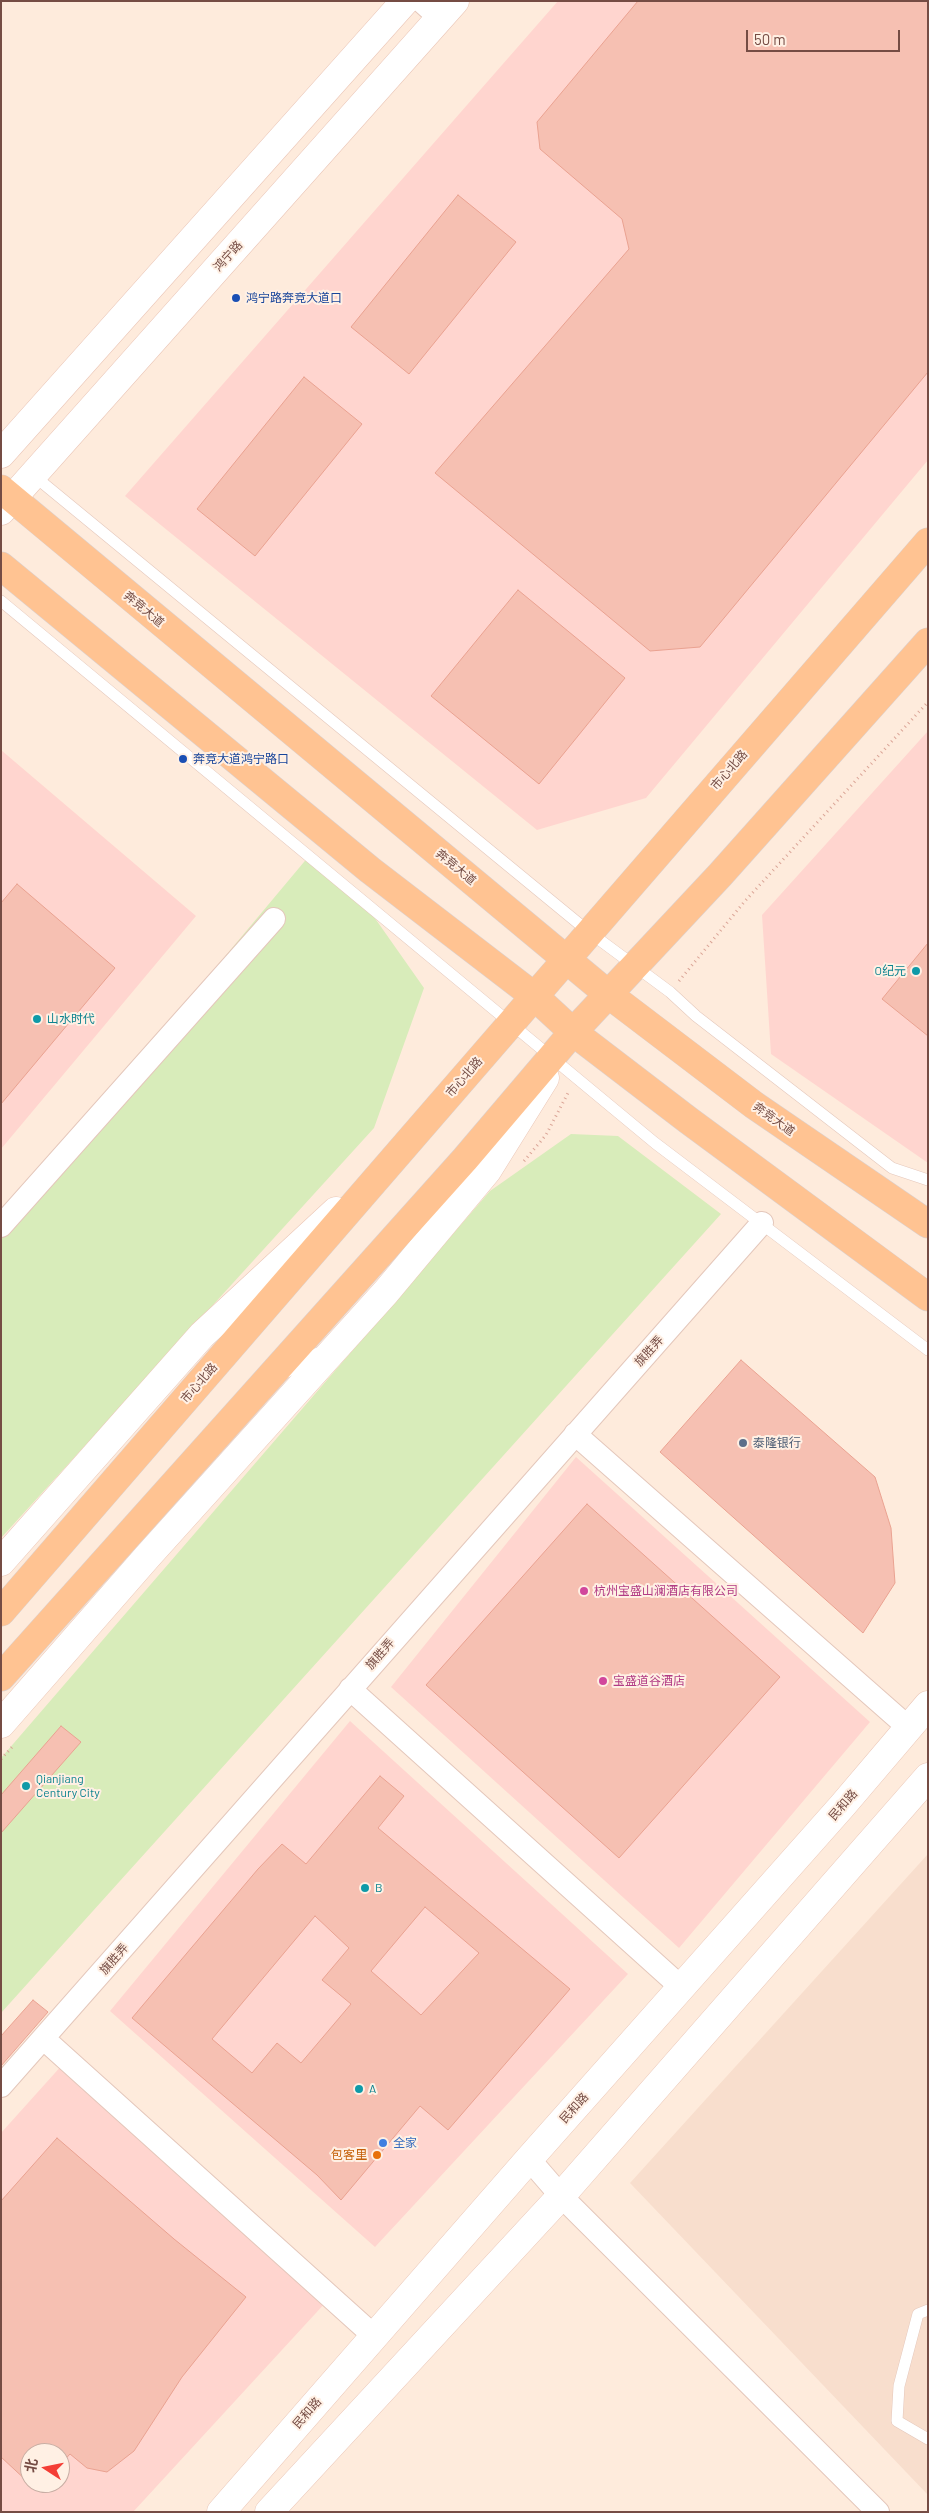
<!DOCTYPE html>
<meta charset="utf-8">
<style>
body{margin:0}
#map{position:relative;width:929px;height:2513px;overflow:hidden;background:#feebdc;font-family:Barlow,"Noto Sans SC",sans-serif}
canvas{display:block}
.frame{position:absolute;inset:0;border:2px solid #754c44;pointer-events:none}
.north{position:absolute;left:20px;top:2443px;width:50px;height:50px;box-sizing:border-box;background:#fff0e4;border:1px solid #c8aea4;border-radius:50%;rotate:281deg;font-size:14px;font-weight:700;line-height:20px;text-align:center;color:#754c44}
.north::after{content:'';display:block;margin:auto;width:18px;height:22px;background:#f43e36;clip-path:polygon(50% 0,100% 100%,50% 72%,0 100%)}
.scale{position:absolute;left:746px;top:30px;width:154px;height:22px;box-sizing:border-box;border:2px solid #754c44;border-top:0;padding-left:6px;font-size:15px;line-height:18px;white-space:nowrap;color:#754c44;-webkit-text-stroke:4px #fff0e4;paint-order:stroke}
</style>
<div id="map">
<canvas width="929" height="2513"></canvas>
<div class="frame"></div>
<div class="north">北</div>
<div class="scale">50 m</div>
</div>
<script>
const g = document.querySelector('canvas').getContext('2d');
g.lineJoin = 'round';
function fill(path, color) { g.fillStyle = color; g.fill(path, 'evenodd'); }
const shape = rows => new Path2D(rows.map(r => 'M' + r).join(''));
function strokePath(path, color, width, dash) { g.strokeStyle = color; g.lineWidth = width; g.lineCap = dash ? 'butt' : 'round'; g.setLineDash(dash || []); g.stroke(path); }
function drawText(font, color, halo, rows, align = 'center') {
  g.font = font + ' Barlow,"Noto Sans SC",sans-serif'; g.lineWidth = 4; g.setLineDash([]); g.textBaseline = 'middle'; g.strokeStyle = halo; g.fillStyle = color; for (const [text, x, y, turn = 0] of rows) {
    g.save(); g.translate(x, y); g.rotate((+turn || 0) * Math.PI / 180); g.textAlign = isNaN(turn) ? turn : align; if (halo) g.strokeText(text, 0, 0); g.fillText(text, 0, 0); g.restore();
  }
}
fill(shape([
 [928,1854,928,2495,630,2183]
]), '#f8decd');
fill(shape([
 [558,1,928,1,928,460,646,798,537,830,125,496],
 [928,731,928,1163,771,1054,762,915],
 [1,750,196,916,1,1149],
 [576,1457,870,1722,679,1948,391,1687],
 [350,1721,628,1974,375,2247,110,2011],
 [72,2054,338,2289,133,2512,1,2512,1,2133],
 [30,2453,60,2453,60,2483,30,2483]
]), '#ffd5cf');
fill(shape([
 [309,856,353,887,424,988,374,1128,1,1538,1,1224],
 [571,1134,618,1136,721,1214,1,2013,1,1758,490,1191]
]), '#d8ecba');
const building = shape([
 [638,1,928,1,928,372,700,647,650,651,435,473,629,249,622,219,540,149,537,122,638,1],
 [458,195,516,242,409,374,351,327,458,195],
 [304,377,362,424,255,556,197,509,304,377],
 [518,590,625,678,539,784,431,696,518,590],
 [17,884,115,968,1,1104,1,903,17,884],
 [928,943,928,1036,882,999,928,943],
 [741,1360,875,1477,891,1528,895,1583,863,1633,660,1452,741,1360],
 [587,1504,780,1677,619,1858,426,1685,587,1504],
 [61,1726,81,1742,1,1833,1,1795,61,1726],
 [380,1776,404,1796,378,1828,570,1989,448,2130,420,2106,341,2200,317,2175,132,2018,258,1869,282,1844,306,1864,380,1776],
 [425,1907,479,1953,421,2015,371,1971,425,1907],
 [315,1916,349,1948,322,1980,351,2004,301,2063,277,2043,252,2073,212,2039,315,1916],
 [33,2000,48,2012,1,2066,1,2036,33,2000],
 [57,2138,174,2239,246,2297,182,2377,134,2451,107,2472,87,2468,70,2454,60,2465,60,2453,30,2453,29,2483,1,2457,1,2201,57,2138]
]);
fill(building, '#f6c0b2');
strokePath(building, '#eaa291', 1);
const service = shape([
 [33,475,589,932,670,992,696,1016,892,1168,928,1180],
 [1,601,655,1143,928,1350],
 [287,1372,318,1353],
 [928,2310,918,2314,899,2386,897,2421,928,2439]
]);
const minor = shape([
 [421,1,440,18],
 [1,1226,274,919],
 [575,1434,909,1728],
 [350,1689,682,1988],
 [44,2039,374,2336],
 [1,2086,762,1223],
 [529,2159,561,2196,878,2512]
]);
const secondary = shape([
 [1,454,405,1],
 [1,511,455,1],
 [1,1562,202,1335,336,1211],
 [1,1724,147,1557,386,1292,487,1171,545,1078],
 [221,2512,529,2159,843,1805,928,1705],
 [269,2512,561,2196,928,1777]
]);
const primary = shape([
 [1,489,608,994,754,1105,928,1224],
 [1,566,370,870,534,996,573,1032,688,1120,928,1297],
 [1,1612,928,542],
 [1,1677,465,1159,573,1032,720,875,928,642]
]);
strokePath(service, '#e4c7bb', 12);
strokePath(minor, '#e4c7bb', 24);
strokePath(secondary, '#eac6b7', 29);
strokePath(primary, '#dbd0ce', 29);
strokePath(shape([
 [679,981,745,901,928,702],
 [524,1161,546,1135,569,1091],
 [1,1759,13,1746]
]), '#daa496', 3, [1, 4]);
strokePath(service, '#fff', 11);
strokePath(minor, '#fff', 22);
strokePath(secondary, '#fff', 28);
strokePath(primary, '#ffc392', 28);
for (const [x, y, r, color] of [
 [236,298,5,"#1a4fb4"],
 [183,759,5,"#1a4fb4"],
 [916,971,5,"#0f9aa8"],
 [37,1019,5,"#0f9aa8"],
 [743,1443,5,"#5c6f8a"],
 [584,1591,5,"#d1479c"],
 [603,1681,5,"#d1479c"],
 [26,1786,5,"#0f9aa8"],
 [365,1888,5,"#0f9aa8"],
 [359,2089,5,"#0f9aa8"],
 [383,2143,5,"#3f7fe0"],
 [377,2155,5,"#e8710a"]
]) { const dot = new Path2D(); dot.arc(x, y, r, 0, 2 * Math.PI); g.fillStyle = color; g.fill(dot); strokePath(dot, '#fff0e4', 2); }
drawText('12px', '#754c44', '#fff0e4', [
 ["鸿宁路",228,256,-48],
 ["奔竞大道",144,609,40],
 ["市心北路",729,770,-49],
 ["奔竞大道",456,867,40],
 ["市心北路",464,1077,-49],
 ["奔竞大道",774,1119,36],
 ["旗胜弄",649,1351,-48],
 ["市心北路",199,1383,-49],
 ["旗胜弄",380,1654,-49],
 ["民和路",843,1805,-49],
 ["旗胜弄",114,1959,-49],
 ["民和路",574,2108,-48],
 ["民和路",307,2413,-49]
]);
drawText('12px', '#164399', '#fff0e4', [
 ["鸿宁路奔竞大道口",246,298],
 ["奔竞大道鸿宁路口",193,759]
], 'left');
drawText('12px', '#0d838f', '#fff0e4', [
 ["O纪元",906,971,"right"],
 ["山水时代",47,1019],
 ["Qianjiang",36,1779],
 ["Century City",36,1793],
 ["B",375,1888],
 ["A",369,2089]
], 'left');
drawText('12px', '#4e5e75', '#fff0e4', [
 ["泰隆银行",753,1443]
], 'left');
drawText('12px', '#b23c85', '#fff0e4', [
 ["杭州宝盛山澜酒店有限公司",594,1591],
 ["宝盛道谷酒店",613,1681]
], 'left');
drawText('12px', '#366cbe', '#fff0e4', [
 ["全家",393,2143]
], 'left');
drawText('12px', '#c56008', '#fff0e4', [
 ["包客里",367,2155]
], 'right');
</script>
